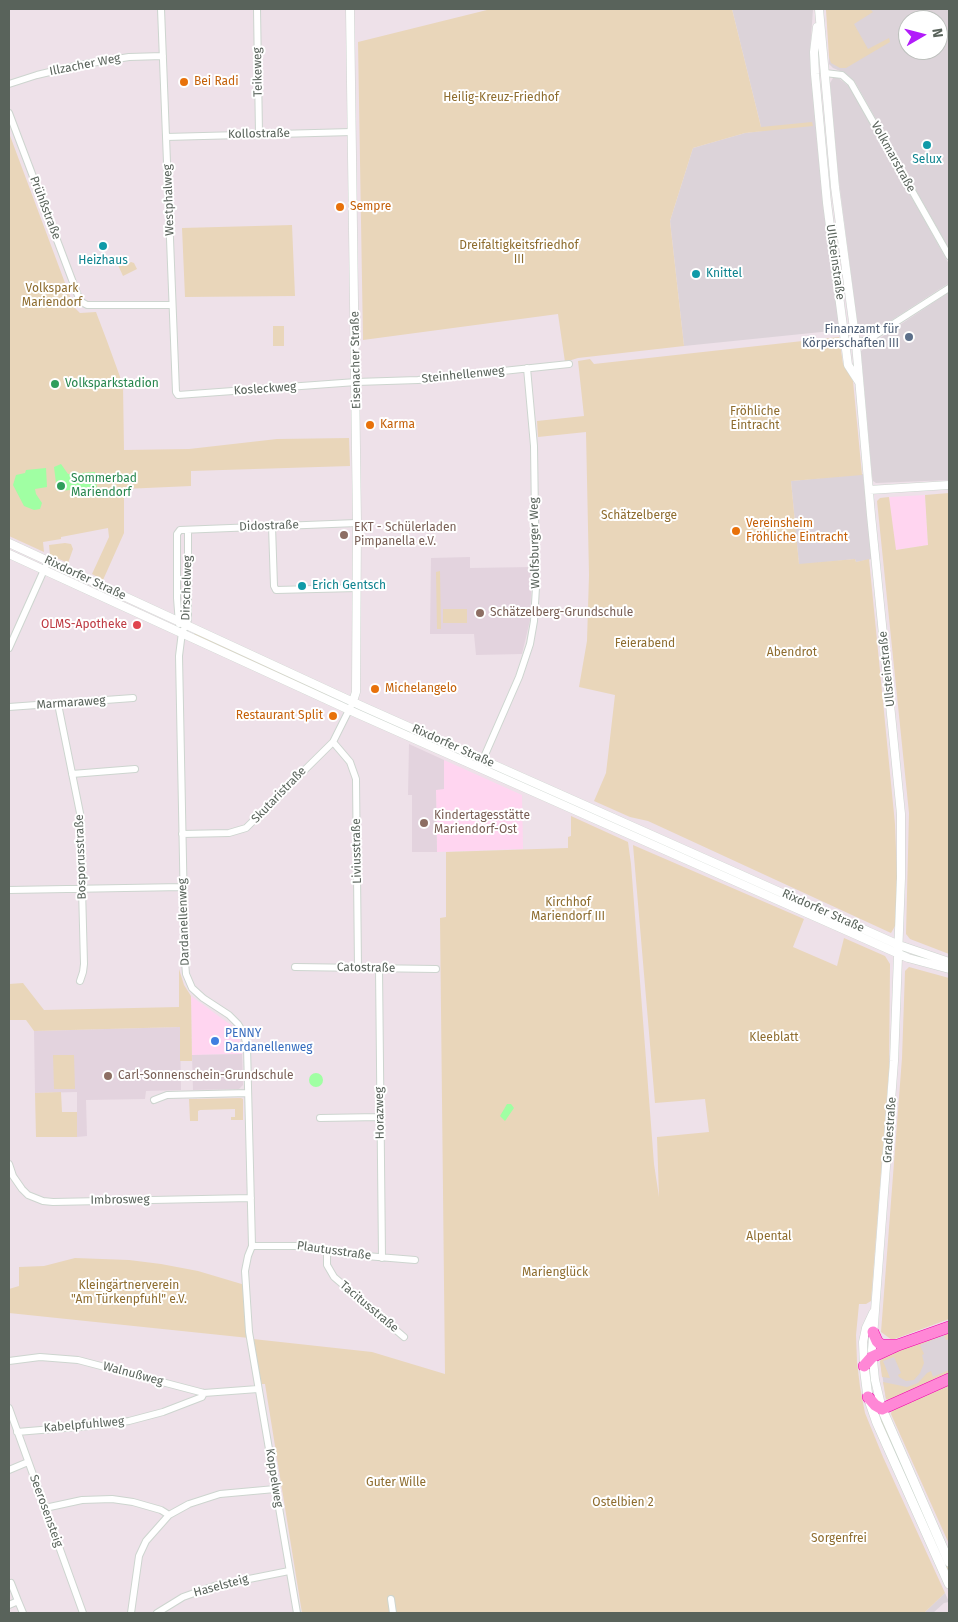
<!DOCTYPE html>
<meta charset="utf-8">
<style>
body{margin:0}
#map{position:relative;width:958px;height:1622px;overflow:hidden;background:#eee1e9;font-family:"Fira Sans",sans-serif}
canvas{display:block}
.frame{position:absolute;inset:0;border:10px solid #59635b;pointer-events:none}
.north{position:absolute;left:898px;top:10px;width:50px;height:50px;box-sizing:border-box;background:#fff;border:1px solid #bdc1bd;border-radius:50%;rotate:82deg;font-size:14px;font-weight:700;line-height:20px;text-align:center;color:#59635b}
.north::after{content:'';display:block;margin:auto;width:18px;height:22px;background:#b21bfa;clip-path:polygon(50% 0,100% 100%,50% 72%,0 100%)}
</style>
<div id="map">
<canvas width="958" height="1622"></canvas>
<div class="frame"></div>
<div class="north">N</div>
</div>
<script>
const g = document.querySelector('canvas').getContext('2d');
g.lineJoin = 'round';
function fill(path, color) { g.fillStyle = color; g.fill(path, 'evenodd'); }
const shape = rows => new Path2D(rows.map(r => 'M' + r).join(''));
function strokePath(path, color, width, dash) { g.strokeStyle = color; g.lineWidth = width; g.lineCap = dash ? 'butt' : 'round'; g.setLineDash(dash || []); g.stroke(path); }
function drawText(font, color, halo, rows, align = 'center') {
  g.font = font + ' "Fira Sans",sans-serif'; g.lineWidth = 4; g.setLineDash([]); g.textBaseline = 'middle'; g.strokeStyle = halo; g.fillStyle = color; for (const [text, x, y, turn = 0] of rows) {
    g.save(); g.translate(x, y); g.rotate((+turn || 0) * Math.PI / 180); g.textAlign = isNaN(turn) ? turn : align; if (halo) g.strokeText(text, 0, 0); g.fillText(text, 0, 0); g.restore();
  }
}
fill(shape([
 [925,495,928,545,895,550,889,497],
 [444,760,522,795,523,849,437,852,436,789,444,789],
 [191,996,235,1028,240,1040,242,1054,192,1055]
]), '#ffd5f0');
fill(shape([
 [732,9,813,9,810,52,817,141,826,230,841,330,684,346,670,221,693,148,745,133,762,131],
 [829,9,949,9,949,249,855,82,845,73,833,68,829,64],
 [908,20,938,20,938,50,908,50],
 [837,77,850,87,949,264,949,283,875,331,867,335,861,333,858,328,838,174,830,83,833,78],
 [949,292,949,480,876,483,873,481,872,476,861,351],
 [863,474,872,559,856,562,855,559,799,565,791,481],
 [949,1330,949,1375,886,1399,880,1361],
 [945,1593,949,1602,944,1603,933,1613,924,1613]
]), '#dcd3d9');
fill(shape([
 [470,557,470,568,532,567,530,620,522,654,476,655,474,634,430,634,431,558],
 [409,744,444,760,444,789,436,790,437,852,412,852,412,795,408,795],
 [180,1027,181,1090,146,1091,145,1099,86,1100,87,1136,77,1137,77,1092,35,1093,34,1031],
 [242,1054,243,1085,239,1089,193,1090,192,1055]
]), '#e3d3de');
fill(shape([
 [491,9,732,9,761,127,812,122,813,126,745,133,693,148,670,221,684,346,578,358,565,362,558,314,363,340,358,42],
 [831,9,870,9,873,12,854,24,868,49,889,38,890,42,846,68,840,68,831,63,829,57,826,10],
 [9,133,74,307,80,313,96,312,107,341,123,385,124,450,189,449,277,439,349,438,350,466,191,471,191,486,124,489,124,533,103,580,92,574,109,537,108,528,61,537,61,539,43,542,44,552,9,536],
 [292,225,295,296,185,297,182,228],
 [121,261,124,266,131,262,134,263,137,269,123,276,117,263],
 [273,326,284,326,284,346,273,346],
 [839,337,843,364,853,381,862,475,791,481,799,564,855,559,856,562,869,559,895,824,897,876,895,926,891,933,648,821,630,817,594,801,606,773,615,695,579,687,587,641,589,575,586,432,538,437,537,421,584,416,578,361,590,359,594,364],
 [949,493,949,954,910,939,906,934,909,813,877,501,880,498,889,497,896,550,928,545,925,495],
 [65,543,71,544,73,549,68,563,50,555,49,545],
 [440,571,441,629,437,629,436,572],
 [443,609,467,609,467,623,443,623],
 [195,630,330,693,329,695,326,696,194,636],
 [571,816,628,842,631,864,654,1164,659,1197,657,1137,709,1132,705,1099,655,1103,633,845,804,919,793,947,837,966,844,938,885,956,890,964,889,1069,871,1301,866,1304,859,1304,856,1335,857,1362,860,1387,865,1413,883,1457,945,1593,924,1613,302,1613,265,1384,259,1384,253,1339,372,1352,445,1374,440,918,446,917,446,852,568,848,568,837,571,836],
 [604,816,864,933,858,932,602,819],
 [909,967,949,978,949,1319,892,1340,881,1332,902,1058,905,971],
 [179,969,184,985,191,996,192,1061,180,1061,180,1027,34,1031,26,1020,9,1020,9,984,23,983,44,1010,179,1007],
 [53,1055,74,1055,75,1089,54,1089],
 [61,1092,62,1112,77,1112,77,1137,36,1137,35,1093],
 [241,1098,243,1099,243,1120,231,1120,231,1117,235,1117,235,1109,200,1110,198,1111,198,1121,190,1121,189,1099],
 [75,1258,129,1260,161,1264,198,1271,245,1285,249,1338,9,1313,9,1289,19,1286,19,1267,44,1266],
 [949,1330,949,1339,946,1340,944,1335,920,1345,924,1354,922,1355,924,1363,920,1373,914,1380,906,1381,899,1377,898,1375,901,1373,894,1357,883,1361,890,1378,882,1377,880,1361,886,1354],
 [949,1370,949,1375,890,1401,886,1399,883,1382,907,1387,918,1383,927,1373,931,1371,933,1377],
 [949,1385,949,1544,891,1414,892,1409],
 [879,1418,881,1418,949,1569,949,1575]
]), '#e9d6ba');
fill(shape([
 [61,464,68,474,95,472,97,488,57,491,54,467],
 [46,468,47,487,35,489,36,494,42,503,40,509,34,510,24,506,13,485,16,475,25,473,26,470],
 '309 1080a7 7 0 1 1 14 0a7 7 0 1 1-14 0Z',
 [507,1104,511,1104,514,1108,505,1121,500,1116]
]), '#a0ffa3');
const minor = shape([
 [161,9,176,392,178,395,356,382,418,380,569,364],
 [257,9,259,134],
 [825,73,842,75,851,83,949,256],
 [9,84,37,75,79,65,129,57,163,56],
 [9,113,80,301,87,305,172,305],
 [166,137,352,132],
 [846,345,868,340,949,288],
 [272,526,274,586,276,590,357,588],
 [188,530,188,618,187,624,182,632,179,656,185,962,186,974,192,988,203,998,229,1015,238,1024,244,1034,247,1047,252,1246,248,1256,245,1271,249,1332,297,1613],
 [179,624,177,598,177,534,180,530,357,523],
 [9,648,48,561],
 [58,704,80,813,84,964,83,972,80,981],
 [9,707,133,698],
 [333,742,350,762,356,779,358,968],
 [481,764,519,677,530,644,534,621,536,587,534,446,527,368],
 [72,774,135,769],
 [182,834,229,833,246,828,333,742,351,706],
 [9,890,183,887],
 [295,967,436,969],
 [379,968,382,1258],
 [154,1100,167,1095,248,1093],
 [320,1118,380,1117],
 [9,1164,13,1176,22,1189,28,1195,43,1201,53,1202,251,1198],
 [252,1246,305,1246,366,1256,415,1260],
 [327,1249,327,1265,334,1277,404,1337],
 [9,1361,40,1357,78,1360,204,1393,258,1389],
 [9,1408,83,1613],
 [17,1432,101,1425,129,1421,163,1412,202,1397,204,1393],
 [9,1470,28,1462],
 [45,1508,82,1500,112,1499,133,1502,161,1510,169,1515,189,1504,220,1494,275,1489],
 [9,1584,11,1583,18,1601,9,1605],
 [391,1599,393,1613],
 [18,1601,23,1613],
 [131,1613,139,1556,146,1541,169,1515],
 [157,1613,183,1597,214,1586,289,1571]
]);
const tertiary = shape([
 [350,9,357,523,356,692,353,701],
 [819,9,835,187,856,344,871,515,901,814,901,878,894,1061,872,1350,875,1380,882,1409],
 [817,27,814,52,815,74,827,203,848,365,859,382],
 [869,490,949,485],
 [9,543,364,707,899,945,949,962],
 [9,554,358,714,908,958,949,969],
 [864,1366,863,1342,866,1328,873,1313]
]);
const secondary = shape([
 [864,1366,868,1397,877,1423,949,1584],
 [882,1409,949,1562]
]);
const motorway = shape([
 [873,1332,877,1341,881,1345,896,1345],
 [864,1366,872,1357,898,1345,949,1327],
 [868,1397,875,1405,882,1409,949,1379]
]);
strokePath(minor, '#cdd5cf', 8);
strokePath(tertiary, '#cdd5cf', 9);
strokePath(secondary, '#ccd6ce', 10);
strokePath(motorway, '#ef00aa', 12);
strokePath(minor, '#fff', 6);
strokePath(tertiary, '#fff', 8);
strokePath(secondary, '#fff', 9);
strokePath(motorway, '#ff87d6', 11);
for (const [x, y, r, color] of [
 [184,82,5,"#e8710a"],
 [927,145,5,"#0f9aa8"],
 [340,207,5,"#e8710a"],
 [103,246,5,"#0f9aa8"],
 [696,274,5,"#0f9aa8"],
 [909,337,5,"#5c6f8a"],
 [55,384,5,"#2e9e5b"],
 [370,425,5,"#e8710a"],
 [61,486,5,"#2e9e5b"],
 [736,531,5,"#e8710a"],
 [344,535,5,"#8d6e63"],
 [302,586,5,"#0f9aa8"],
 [480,613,5,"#8d6e63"],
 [137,625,5,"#e0444e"],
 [375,689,5,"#e8710a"],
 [333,716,5,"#e8710a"],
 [424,823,5,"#8d6e63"],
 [215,1041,5,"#3f7fe0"],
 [108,1076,5,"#8d6e63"]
]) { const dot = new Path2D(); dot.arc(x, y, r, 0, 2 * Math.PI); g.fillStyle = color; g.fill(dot); strokePath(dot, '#fff', 2); }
drawText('12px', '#59635b', '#fff', [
 ["Illzacher Weg",85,65,-11],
 ["Teikeweg",258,72,-91],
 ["Kollostraße",259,134,-1],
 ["Volkmarstraße",893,157,61],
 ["Westphalweg",169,200,-92],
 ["Prühßstraße",45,208,69],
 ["Ullsteinstraße",835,262,82],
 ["Eisenacher Straße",356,360,-91],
 ["Steinhellenweg",463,375,-6],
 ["Kosleckweg",265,389,-4],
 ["Didostraße",269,526,-2],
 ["Wolfsburger Weg",535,543,-91],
 ["Rixdorfer Straße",85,578,25],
 ["Dirschelweg",187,588,-88],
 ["Ullsteinstraße",887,669,-96],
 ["Marmaraweg",71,703,-4],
 ["Rixdorfer Straße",453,746,24],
 ["Skutaristraße",279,795,-46],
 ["Liviusstraße",357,851,-91],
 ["Bosporusstraße",81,857,-92],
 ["Rixdorfer Straße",823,911,24],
 ["Dardanellenweg",184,922,-92],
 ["Catostraße",366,968,1],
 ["Horazweg",380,1113,-91],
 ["Gradestraße",890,1130,-86],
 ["Imbrosweg",120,1200,-1],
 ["Plautusstraße",334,1251,8],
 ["Tacitusstraße",369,1307,40],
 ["Walnußweg",133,1374,15],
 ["Kabelpfuhlweg",84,1425,-5],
 ["Koppelweg",274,1478,81],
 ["Seerosensteig",46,1511,70],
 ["Haselsteig",221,1586,-15]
]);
drawText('12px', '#c56008', '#fff', [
 ["Bei Radi",194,82],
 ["Sempre",350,207],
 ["Karma",380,425],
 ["Vereinsheim",746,524],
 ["Fröhliche Eintracht",746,538],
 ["Michelangelo",385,689],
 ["Restaurant Split",323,716,"right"]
], 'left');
drawText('12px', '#8e6c2e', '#fff', [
 ["Heilig-Kreuz-Friedhof",501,98],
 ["Dreifaltigkeitsfriedhof",519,246],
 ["III",519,260],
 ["Volkspark",52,289],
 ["Mariendorf",52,303],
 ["Fröhliche",755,412],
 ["Eintracht",755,426],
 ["Schätzelberge",639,516],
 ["Feierabend",645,644],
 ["Abendrot",792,653],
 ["Kirchhof",568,903],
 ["Mariendorf III",568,917],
 ["Kleeblatt",774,1038],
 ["Alpental",769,1237],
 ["Marienglück",555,1273],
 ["Kleingärtnerverein",129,1286],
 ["\"Am Türkenpfuhl\" e.V.",129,1300],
 ["Guter Wille",396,1483],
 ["Ostelbien 2",623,1503],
 ["Sorgenfrei",839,1539]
]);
drawText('12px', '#0d838f', '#fff', [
 ["Selux",927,160],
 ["Heizhaus",103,261],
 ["Knittel",706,274,"left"],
 ["Erich Gentsch",312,586,"left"]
]);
drawText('12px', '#4e5e75', '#fff', [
 ["Finanzamt für",899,330],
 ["Körperschaften III",899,344]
], 'right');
drawText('12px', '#27864d', '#fff', [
 ["Volksparkstadion",65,384],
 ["Sommerbad",71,479],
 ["Mariendorf",71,493]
], 'left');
drawText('12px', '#785e54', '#fff', [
 ["EKT - Schülerladen",354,528],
 ["Pimpanella e.V.",354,542],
 ["Schätzelberg-Grundschule",490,613],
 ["Kindertagesstätte",434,816],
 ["Mariendorf-Ost",434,830],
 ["Carl-Sonnenschein-Grundschule",118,1076]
], 'left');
drawText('12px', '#be3a42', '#fff', [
 ["OLMS-Apotheke",127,625]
], 'right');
drawText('12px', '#366cbe', '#fff', [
 ["PENNY",225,1034],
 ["Dardanellenweg",225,1048]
], 'left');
</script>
